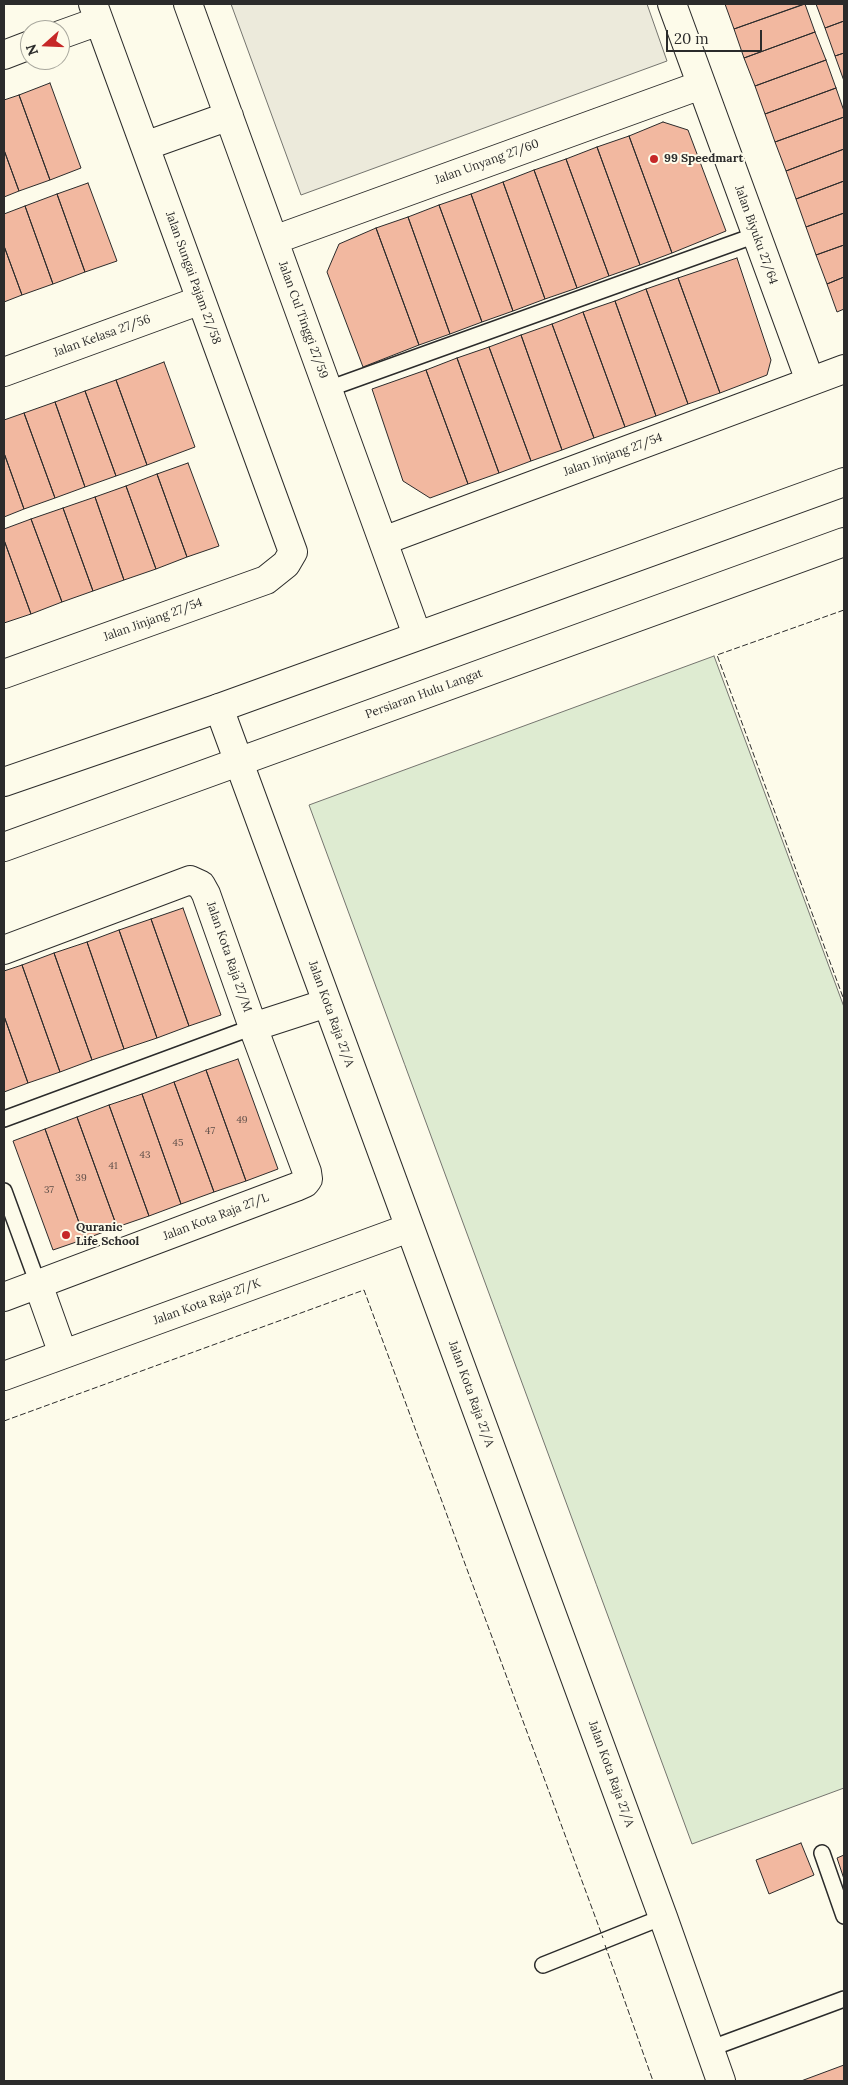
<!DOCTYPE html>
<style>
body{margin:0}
#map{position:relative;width:848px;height:2085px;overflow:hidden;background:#fdfbea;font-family:Lora,serif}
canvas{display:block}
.frame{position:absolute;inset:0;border:5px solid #2b2b2b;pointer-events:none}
.north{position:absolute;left:20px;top:20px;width:50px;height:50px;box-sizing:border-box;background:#fdfbea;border:1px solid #a9a89e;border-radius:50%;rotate:250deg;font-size:14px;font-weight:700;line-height:20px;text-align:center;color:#2b2b2b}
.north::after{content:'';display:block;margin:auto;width:18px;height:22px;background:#c62828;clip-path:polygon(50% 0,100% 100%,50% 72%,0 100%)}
.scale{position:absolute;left:666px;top:30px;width:96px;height:22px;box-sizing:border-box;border:2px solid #2b2b2b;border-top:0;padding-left:6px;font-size:15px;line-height:18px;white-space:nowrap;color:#2b2b2b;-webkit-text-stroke:4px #fdfbea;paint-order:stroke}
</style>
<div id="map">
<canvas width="848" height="2085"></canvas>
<div class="frame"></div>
<div class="north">N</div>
<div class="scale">20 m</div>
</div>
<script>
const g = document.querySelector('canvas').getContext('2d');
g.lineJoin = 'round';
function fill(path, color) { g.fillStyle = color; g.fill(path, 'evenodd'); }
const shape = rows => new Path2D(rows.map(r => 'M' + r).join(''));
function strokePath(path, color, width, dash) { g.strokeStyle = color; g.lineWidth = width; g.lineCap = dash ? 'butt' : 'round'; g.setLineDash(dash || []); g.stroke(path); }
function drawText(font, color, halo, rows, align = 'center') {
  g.font = font + ' Lora,serif'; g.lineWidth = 4; g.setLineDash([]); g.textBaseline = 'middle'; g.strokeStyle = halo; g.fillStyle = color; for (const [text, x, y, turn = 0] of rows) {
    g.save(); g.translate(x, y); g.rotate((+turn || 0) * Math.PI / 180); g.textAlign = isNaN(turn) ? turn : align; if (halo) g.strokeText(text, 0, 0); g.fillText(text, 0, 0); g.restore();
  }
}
const green = shape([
 [714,656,844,1007,844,1788,692,1844,309,805,714,656]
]);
fill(green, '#deebd1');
strokePath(green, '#74746e', 1);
const parking = shape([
 [231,4,647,4,667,61,301,195,231,4]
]);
fill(parking, '#eceadb');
strokePath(parking, '#74746e', 1);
const building = shape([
 [725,4,804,4,734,29,725,4],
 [805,4,815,32,744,58,734,29,805,4],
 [816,4,844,4,844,21,825,28,816,4],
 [844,21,844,53,835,56,825,28,844,21],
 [815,32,826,60,755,86,744,58,815,32],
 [844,53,844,81,835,56,844,53],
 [826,60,836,88,765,114,755,86,826,60],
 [50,83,81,168,50,180,19,95,50,83],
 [836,88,844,111,844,117,775,142,765,114,836,88],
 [19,95,50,180,19,191,4,150,4,100,19,95],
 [844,117,844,149,786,171,775,142,844,117],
 [663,122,688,130,726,231,672,253,629,136,663,122],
 [629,136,672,253,640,265,597,147,629,136],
 [597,147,640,265,609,276,566,159,597,147],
 [844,149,844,181,796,199,786,171,844,149],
 [4,150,19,191,4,197,4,150],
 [566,159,609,276,577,288,534,170,566,159],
 [534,170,577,288,545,299,503,182,534,170],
 [844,181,844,213,806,227,796,199,844,181],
 [503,182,545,299,513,311,471,194,503,182],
 [88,183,117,261,85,272,57,194,88,183],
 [57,194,85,272,53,284,25,206,57,194],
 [471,194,513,311,482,322,439,205,471,194],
 [439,205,482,322,450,334,408,217,439,205],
 [25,206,53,284,22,295,4,246,4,214,25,206],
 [844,213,844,245,816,255,806,227,844,213],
 [408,217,450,334,419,345,376,228,408,217],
 [376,228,419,345,363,367,327,272,339,244,376,228],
 [844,245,844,277,827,284,816,255,844,245],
 [4,246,22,295,4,302,4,246],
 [737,258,771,360,767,375,720,393,678,278,737,258],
 [844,277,844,309,837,312,827,284,844,277],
 [678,278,720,393,688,404,646,289,678,278],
 [646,289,688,404,656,416,615,301,646,289],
 [615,301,656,416,625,427,583,312,615,301],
 [583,312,625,427,594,438,552,324,583,312],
 [552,324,594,438,562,450,521,335,552,324],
 [521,335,562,450,531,461,489,347,521,335],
 [489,347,531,461,499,473,457,358,489,347],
 [457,358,499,473,468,484,426,370,457,358],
 [164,362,195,447,147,465,116,380,164,362],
 [426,370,468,484,430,498,403,481,372,389,426,370],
 [116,380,147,465,116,476,85,391,116,380],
 [85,391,116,476,85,487,55,402,85,391],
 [55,402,85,487,55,498,24,413,55,402],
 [24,413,55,498,24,509,4,453,4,420,24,413],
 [4,453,24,509,4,517,4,453],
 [188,463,219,546,187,557,157,474,188,463],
 [157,474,187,557,156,569,126,486,157,474],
 [126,486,156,569,124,580,95,497,126,486],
 [95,497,124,580,93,591,63,508,95,497],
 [63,508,93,591,62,602,31,519,63,508],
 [31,519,62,602,31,614,4,540,4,529,31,519],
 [4,540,31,614,4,623,4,540],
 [183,908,221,1015,189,1026,151,919,183,908],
 [151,919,189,1026,157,1038,119,930,151,919],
 [119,930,157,1038,124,1049,87,942,119,930],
 [87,942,124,1049,92,1060,54,953,87,942],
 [54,953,92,1060,60,1072,22,965,54,953],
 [22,965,60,1072,28,1083,4,1016,4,971,22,965],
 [4,1016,28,1083,4,1092,4,1016],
 [238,1059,278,1169,246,1181,206,1070,238,1059],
 [206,1070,246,1181,214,1192,174,1082,206,1070],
 [174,1082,214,1192,181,1204,142,1094,174,1082],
 [142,1094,181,1204,149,1216,109,1105,142,1094],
 [109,1105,149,1216,117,1227,77,1117,109,1105],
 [77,1117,117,1227,85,1239,45,1129,77,1117],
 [45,1129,85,1239,53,1250,13,1141,45,1129],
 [801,1843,814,1875,769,1894,756,1860,801,1843],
 [844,1855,844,1879,837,1858,844,1855],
 [844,2065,844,2081,801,2081,844,2065]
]);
fill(building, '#f2b8a0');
strokePath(building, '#2b2b2b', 1);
const lane = shape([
 [328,389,756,235],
 [4,1119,253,1027],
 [4,1191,38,1284],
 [822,1853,844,1916],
 [543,1965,663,1917],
 [709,2049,844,1999]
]);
const street = shape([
 [188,4,417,635],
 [672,4,810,381],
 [60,35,99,21],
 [4,55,30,45],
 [145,146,229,116],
 [274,240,701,85],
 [4,372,201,300],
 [383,541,844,369],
 [4,674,266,580,286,564,293,552,93,4],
 [219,708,663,1917,721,2081],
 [4,950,190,880,201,885,206,894,253,1027,307,1172,308,1179,305,1183,296,1187,4,1297],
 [253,1027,327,1003],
 [38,1284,63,1354],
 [4,1376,409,1228]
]);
const secondary = shape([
 [4,782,219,708,844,482],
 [4,847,844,542]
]);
strokePath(lane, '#2b2b2b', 18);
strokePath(street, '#2b2b2b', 30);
strokePath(secondary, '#2b2b2b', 30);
strokePath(lane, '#fdfbea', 15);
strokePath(street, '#fdfbea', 28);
strokePath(secondary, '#fdfbea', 28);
strokePath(shape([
 [844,610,717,655,844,1000],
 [4,1421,364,1290,603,1938],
 [605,1945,653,2081]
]), '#2b2b2b', 1, [6, 2.5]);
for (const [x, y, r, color] of [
 [654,159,5,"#c62828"],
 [66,1235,5,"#c62828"]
]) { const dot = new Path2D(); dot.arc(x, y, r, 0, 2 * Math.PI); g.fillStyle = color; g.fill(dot); strokePath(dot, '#fdfbea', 2); }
drawText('10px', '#5d4e48', null, [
 ["49",242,1120],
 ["47",210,1131],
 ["45",178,1143],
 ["43",145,1155],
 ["41",113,1166],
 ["39",81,1178],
 ["37",49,1190]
]);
drawText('bold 12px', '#2b2b2b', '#fdfbea', [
 ["99 Speedmart",664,159],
 ["Quranic",76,1228],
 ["Life School",76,1242]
], 'left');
drawText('12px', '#2b2b2b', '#fdfbea', [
 ["Jalan Unyang 27/60",487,162,-20],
 ["Jalan Biyuku 27/64",756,235,70],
 ["Jalan Sungai Pajam 27/58",193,278,70],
 ["Jalan Cul Tinggi 27/59",303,320,70],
 ["Jalan Kelasa 27/56",102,336,-20],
 ["Jalan Jinjang 27/54",613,455,-20],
 ["Jalan Jinjang 27/54",153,620,-20],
 ["Persiaran Hulu Langat",424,694,-20],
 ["Jalan Kota Raja 27/M",229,957,71],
 ["Jalan Kota Raja 27/A",331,1014,70],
 ["Jalan Kota Raja 27/L",216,1217,-21],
 ["Jalan Kota Raja 27/K",207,1302,-20],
 ["Jalan Kota Raja 27/A",471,1394,70],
 ["Jalan Kota Raja 27/A",611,1774,70]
]);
</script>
